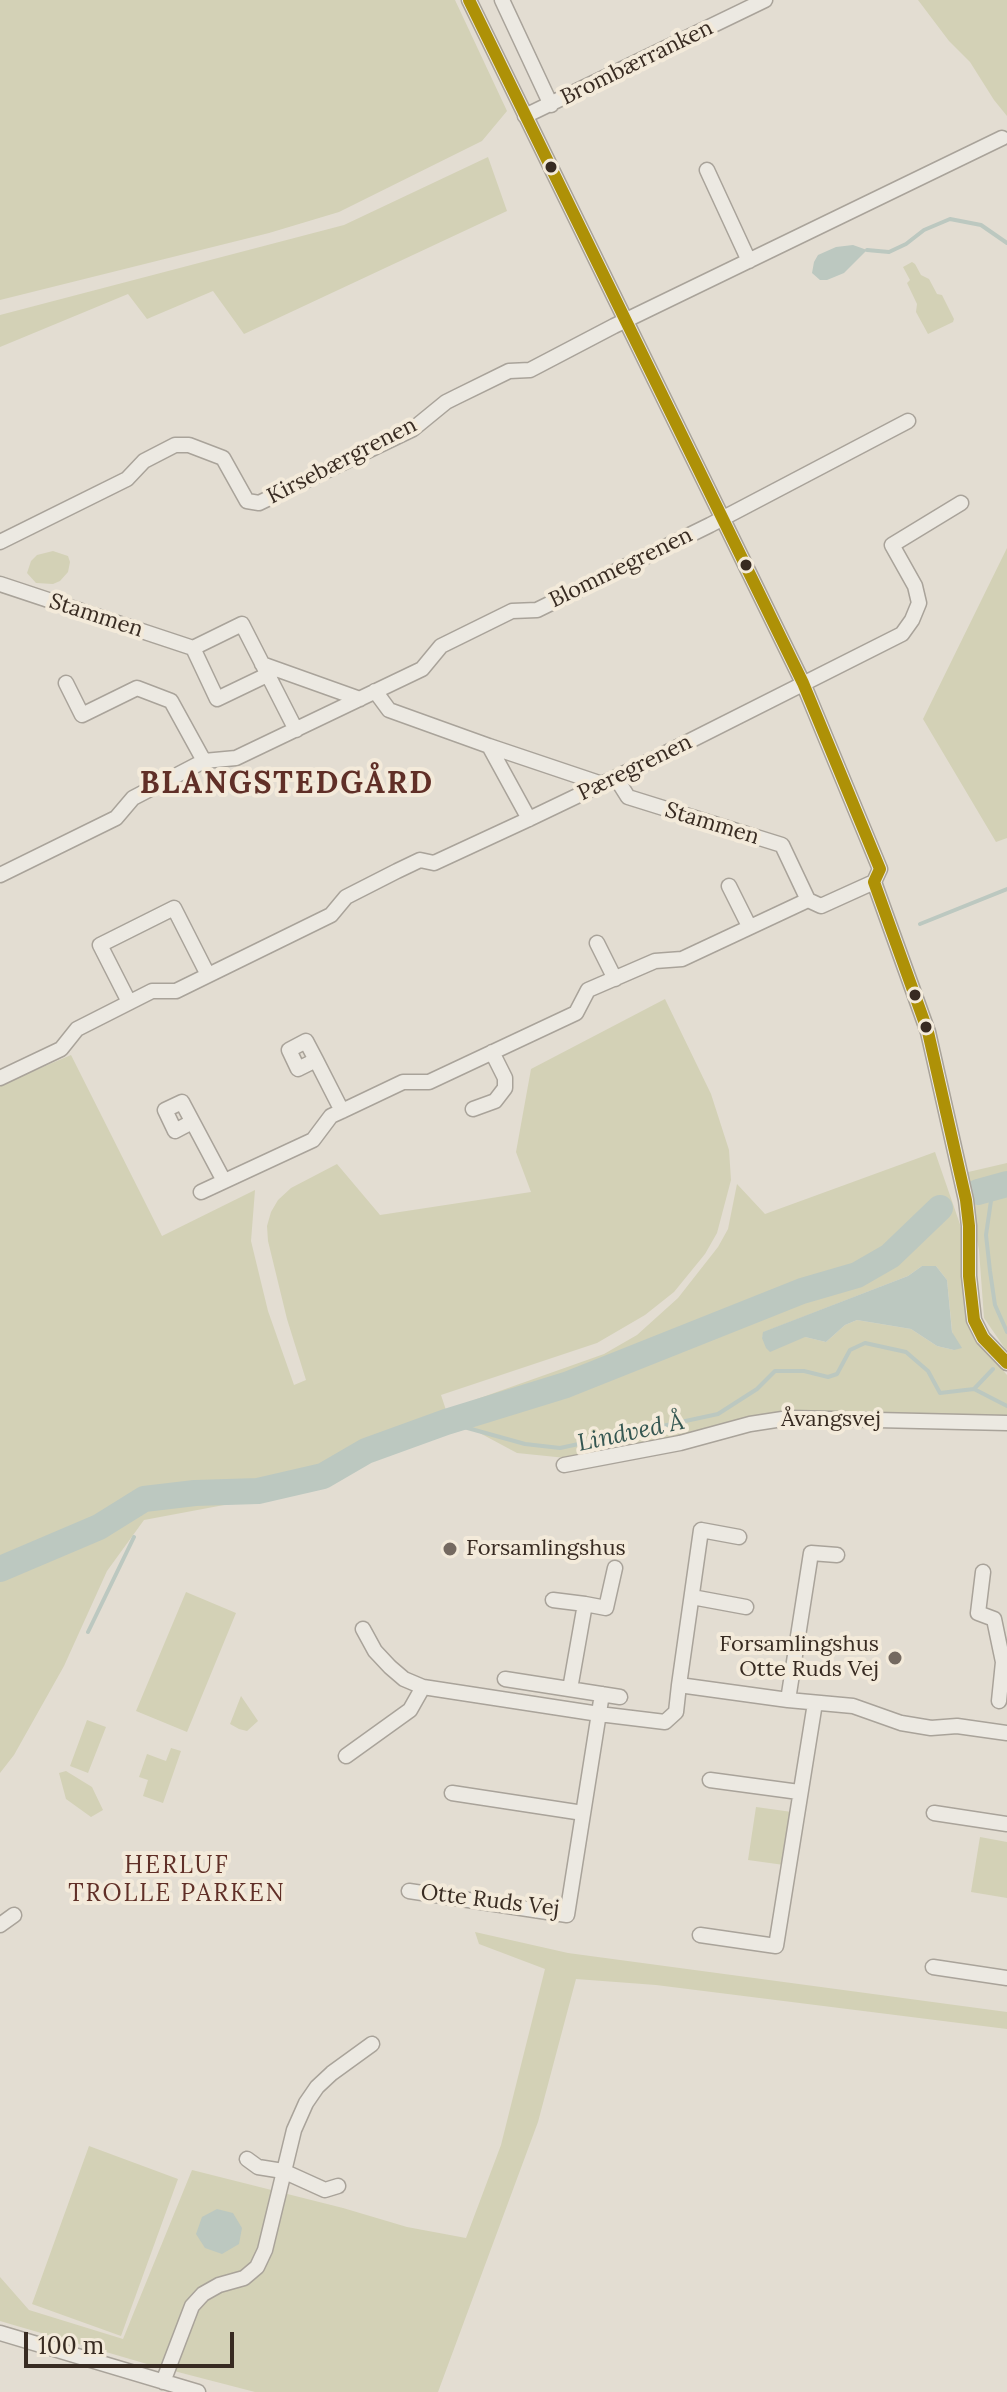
<!DOCTYPE html>
<meta charset="utf-8">
<style>
body{margin:0}
#map{position:relative;width:1007px;height:2392px;overflow:hidden;background:#e3ddd2;font-family:Lora,serif}
canvas{display:block}
.scale{position:absolute;left:24px;top:2332px;width:210px;height:36px;box-sizing:border-box;border:4px solid #382b22;border-top:0;padding-left:10px;font-size:24px;line-height:28px;white-space:nowrap;color:#382b22;-webkit-text-stroke:6px #f3eada;paint-order:stroke}
</style>
<div id="map">
<canvas width="1007" height="2392"></canvas>
<div class="scale">100 m</div>
</div>
<script>
const g = document.querySelector('canvas').getContext('2d');
g.lineJoin = 'round';
function fill(path, color) { g.fillStyle = color; g.fill(path, 'evenodd'); }
const shape = rows => new Path2D(rows.map(r => 'M' + r).join(''));
function strokePath(path, color, width, dash) { g.strokeStyle = color; g.lineWidth = width; g.lineCap = dash ? 'butt' : 'round'; g.setLineDash(dash || []); g.stroke(path); }
function drawText(font, color, halo, rows, align = 'center') {
  g.font = font + ' Lora,serif'; g.lineWidth = 8; g.setLineDash([]); g.textBaseline = 'middle'; g.strokeStyle = halo; g.fillStyle = color; for (const [text, x, y, turn = 0] of rows) {
    g.save(); g.translate(x, y); g.rotate((+turn || 0) * Math.PI / 180); g.textAlign = isNaN(turn) ? turn : align; if (halo) g.strokeText(text, 0, 0); g.fillText(text, 0, 0); g.restore();
  }
}
fill(shape([
 [0,0,455,0,507,111,482,141,339,212,269,233,0,300],
 [918,0,1007,0,1007,116,994,100,970,62,949,41],
 [488,157,507,211,244,334,213,291,147,319,128,294,0,347,0,315,344,225],
 [912,262,915,264,921,275,929,279,937,294,942,295,954,319,953,322,928,334,916,312,917,304,907,283,910,280,903,267],
 [1007,548,1007,838,996,842,923,719],
 [53,551,68,556,70,562,68,572,60,581,53,584,36,583,27,573,31,561,37,555],
 [665,999,711,1094,729,1150,731,1180,717,1233,705,1254,674,1292,645,1315,597,1343,441,1395,446,1410,604,1354,637,1335,678,1298,718,1247,728,1229,737,1184,765,1214,935,1152,963,1233,966,1319,984,1349,1007,1375,1007,1415,786,1415,566,1458,517,1453,448,1416,330,1461,304,1490,144,1520,107,1571,64,1666,14,1755,0,1773,0,1085,71,1055,162,1236,255,1190,251,1241,268,1311,294,1385,306,1380,287,1319,268,1241,267,1226,271,1212,278,1200,291,1188,337,1164,380,1215,531,1192,516,1152,531,1069],
 [922,1266,936,1266,947,1280,954,1350,937,1346,911,1329,857,1320,845,1325,826,1342,805,1337,762,1338,764,1332,908,1276],
 [1007,1163,1007,1349,1006,1350,984,1318,979,1250,964,1173],
 [186,1592,236,1613,187,1732,136,1711],
 [241,1696,258,1721,247,1731,239,1729,230,1724],
 [87,1720,106,1727,88,1773,70,1766],
 [171,1748,181,1751,163,1803,143,1796,148,1780,139,1777,147,1754,166,1761],
 [66,1771,92,1787,103,1810,91,1817,66,1799,59,1773],
 [756,1807,792,1812,784,1865,748,1860],
 [980,1837,1007,1842,1007,1898,971,1892],
 [475,1932,568,1953,1007,2012,1007,2029,656,1985,576,1979,538,2122,438,2392,255,2392,147,2364,0,2321,0,2277,29,2310,123,2339,192,2170,343,2208,407,2227,466,2238,501,2145,545,1969,479,1944],
 [89,2146,178,2179,121,2336,32,2304]
]), '#d3d1b6');
fill(shape([
 [853,245,867,250,844,273,827,280,820,280,812,273,814,262,818,255,836,247],
 [922,1266,936,1266,947,1280,952,1332,962,1348,954,1350,937,1346,911,1329,857,1320,845,1325,826,1342,805,1337,770,1352,766,1348,762,1338,763,1332,908,1276],
 [217,2209,233,2213,242,2228,239,2244,222,2254,205,2248,196,2234,202,2217]
]), '#bcc8c0');
strokePath(shape([
 [867,250,889,252,906,244,924,230,950,219,981,225,1007,243],
 [920,924,1007,889],
 [993,1187,986,1235,990,1271,995,1305,1007,1332],
 [974,1389,1007,1406],
 [446,1422,525,1444,560,1448,718,1414,757,1389,775,1371,804,1371,828,1377,837,1374,850,1350,865,1343,906,1352,928,1371,940,1393,974,1389,993,1369],
 [88,1632,134,1537]
]), '#bcc8c0', 4);
strokePath(shape([
 [978,1192,1007,1184],
 [0,1569,99,1527,144,1499,195,1493,258,1491,323,1476,366,1451,446,1422,566,1385,802,1291,857,1275,890,1256,940,1208]
]), '#bcc8c0', 26);
const street = shape([
 [469,0,803,683,880,869,874,882,928,1032,966,1200,969,1226,969,1276,974,1320,983,1338,1007,1363],
 [502,0,551,105],
 [525,116,765,0],
 [707,170,749,261],
 [0,542,127,479,144,461,175,445,189,445,223,458,247,501,259,503,413,429,446,402,456,397,509,371,530,370,614,326,1002,138],
 [0,584,193,648,242,624,296,730],
 [193,648,217,699,267,675],
 [262,664,360,699],
 [66,683,82,715,137,688,171,701,204,761],
 [375,691,389,710,489,746,529,819],
 [489,746,602,784],
 [616,778,628,797,782,845,808,900,821,906,874,882],
 [0,875,116,818,133,798,204,761,236,758,422,669,441,646,512,611,537,610,710,525,908,421],
 [729,886,749,926],
 [597,943,615,979],
 [129,1002,100,945,174,908,208,975],
 [316,1060,298,1069,289,1050,306,1041,316,1060,342,1111],
 [0,1078,61,1049,77,1029,152,991,176,991,331,915,346,897,397,871,420,860,434,863,529,819,650,761,902,634,912,620,919,603,915,586,892,545,961,503],
 [473,1109,495,1101,505,1088,505,1078,492,1052],
 [192,1122,175,1131,165,1110,182,1102,224,1181],
 [201,1192,313,1140,331,1116,342,1111,403,1082,429,1082,576,1013,588,990,655,961,682,959,808,900],
 [564,1465,680,1443,750,1424,789,1418,1007,1423],
 [983,1572,978,1613,994,1619,1003,1662,999,1701],
 [692,1597,746,1607],
 [553,1600,585,1604,570,1689],
 [585,1604,606,1608,615,1568],
 [363,1629,375,1651,390,1667,404,1679,423,1687],
 [505,1679,620,1697],
 [679,1685,701,1530,739,1537],
 [788,1700,811,1553,837,1555],
 [346,1756,410,1710,423,1687,599,1714,665,1722,676,1712,679,1685,788,1700,853,1706,901,1723,931,1728,957,1726,1007,1733],
 [710,1780,799,1792],
 [452,1793,583,1813],
 [934,1813,1007,1824],
 [409,1891,567,1915,602,1694],
 [0,1925,14,1915],
 [700,1935,776,1946,815,1703],
 [933,1967,1007,1978],
 [247,2159,258,2167,283,2171,325,2190,338,2186],
 [0,2333,198,2392],
 [163,2382,192,2306,203,2294,219,2285,244,2278,257,2267,265,2250,294,2130,306,2103,317,2087,332,2073,372,2044]
]);
strokePath(street, '#a9a39a', 17);
strokePath(street, '#ece9e2', 14);
strokePath(shape([
 [469,0,803,683,880,869,874,882,928,1032,966,1200,969,1226,969,1276,974,1320,983,1338,1007,1363]
]), '#ae9107', 12);
for (const [x, y, r, color] of [
 [551,167,7,"#382b22"],
 [746,565,7,"#382b22"],
 [915,995,7,"#382b22"],
 [926,1027,7,"#382b22"],
 [450,1549,8,"#746960"],
 [895,1658,8,"#746960"]
]) { const dot = new Path2D(); dot.arc(x, y, r, 0, 2 * Math.PI); g.fillStyle = color; g.fill(dot); strokePath(dot, '#f3eada', 3); }
drawText('22px', '#382b22', '#f3eada', [
 ["Brombærranken",637,63,-26],
 ["Kirsebærgrenen",342,461,-27],
 ["Blommegrenen",621,568,-26],
 ["Stammen",96,616,18],
 ["Pæregrenen",635,768,-26],
 ["Stammen",712,824,17],
 ["Åvangsvej",831,1420],
 ["Otte Ruds Vej",490,1901,7]
]);
drawText('22px', '#382b22', '#f3eada', [
 ["Forsamlingshus",466,1549],
 ["Forsamlingshus",879,1645,"right"],
 ["Otte Ruds Vej",879,1670,"right"]
], 'left');
drawText('italic 24px', '#345651', '#f3eada', [
 ["Lindved Å",631,1433,-12]
]);
g.letterSpacing = '2px';
drawText('24px', '#602f27', '#f3eada', [
 ["HERLUF",177,1866],
 ["TROLLE PARKEN",177,1894]
]);
g.letterSpacing = '0px';
g.letterSpacing = '2px';
drawText('bold 30px', '#602f27', '#f3eada', [
 ["BLANGSTEDGÅRD",287,784]
]);
g.letterSpacing = '0px';
</script>
